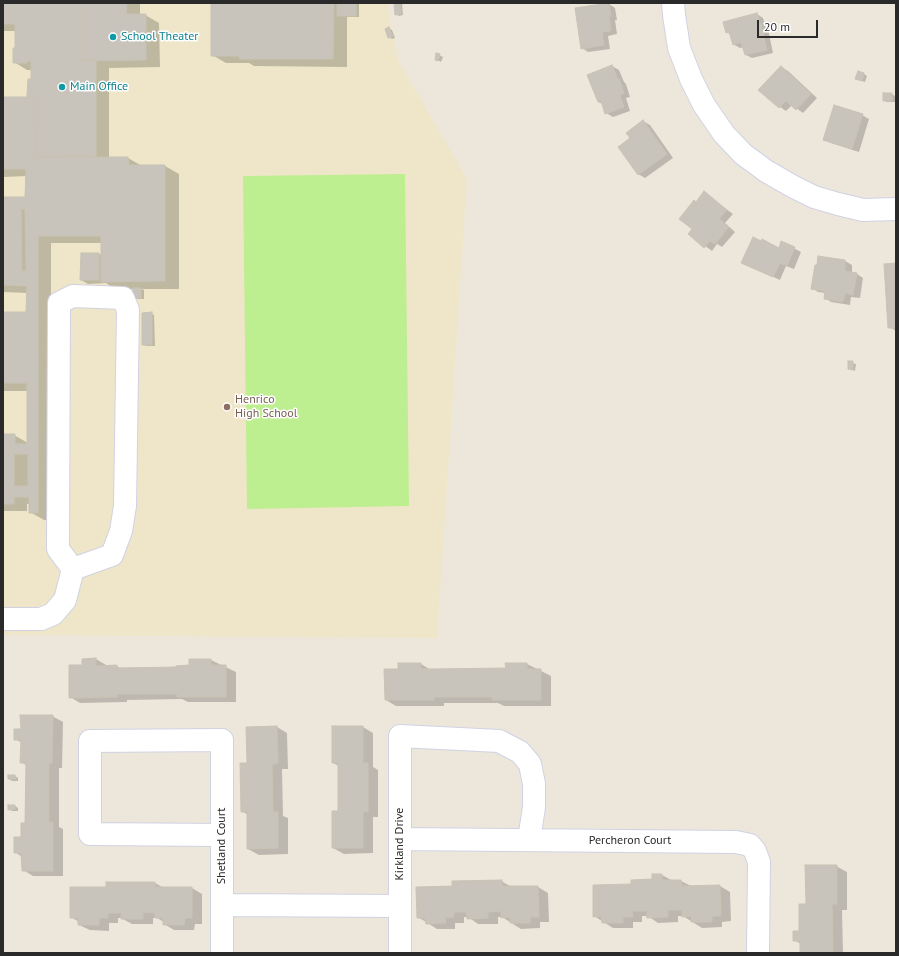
<!DOCTYPE html>
<style>
body{margin:0}
#map{position:relative;width:899px;height:956px;overflow:hidden;background:#ede7db;font-family:"PT Sans",sans-serif}
canvas{display:block}
.frame{position:absolute;inset:0;border:4px solid #2a2a2a;pointer-events:none}
.scale{position:absolute;left:757px;top:20px;width:61px;height:18px;box-sizing:border-box;border:2px solid #2a2a2a;border-top:0;padding-left:5px;font-size:12px;line-height:14px;white-space:nowrap;color:#2a2a2a;-webkit-text-stroke:3px #fff;paint-order:stroke}
</style>
<div id="map">
<canvas width="899" height="956"></canvas>
<div class="frame"></div>
<div class="scale">20 m</div>
</div>
<script>
const g = document.querySelector('canvas').getContext('2d');
g.lineJoin = 'round';
function fill(path, color) { g.fillStyle = color; g.fill(path, 'evenodd'); }
const shape = rows => new Path2D(rows.map(r => 'M' + r).join(''));
function strokePath(path, color, width, dash) { g.strokeStyle = color; g.lineWidth = width; g.lineCap = dash ? 'butt' : 'round'; g.setLineDash(dash || []); g.stroke(path); }
function drawText(font, color, halo, rows, align = 'center') {
  g.font = font + ' "PT Sans",sans-serif'; g.lineWidth = 3; g.setLineDash([]); g.textBaseline = 'middle'; g.strokeStyle = halo; g.fillStyle = color; for (const [text, x, y, turn = 0] of rows) {
    g.save(); g.translate(x, y); g.rotate((+turn || 0) * Math.PI / 180); g.textAlign = isNaN(turn) ? turn : align; if (halo) g.strokeText(text, 0, 0); g.fillText(text, 0, 0); g.restore();
  }
}
fill(shape([
 [3,3,387,3,398,60,467,179,437,638,3,635]
]), '#efe6c9');
fill(shape([
 [405,174,409,506,247,509,243,176]
]), '#bdee90');
fill(shape([
 [3,3,140,3,140,15,145,15,159,23,160,67,109,68,109,157,128,158,142,166,165,166,179,174,179,289,141,289,144,290,144,299,137,299,134,297,134,289,115,289,106,283,88,284,81,280,82,254,99,254,102,255,102,243,51,243,51,520,44,520,30,512,30,504,27,504,27,511,3,511,3,435,14,435,28,443,28,391,3,391,3,313,27,313,27,293,3,292,3,198,26,198,27,176,3,177,3,98,28,98,32,80,32,70,27,70,14,62,16,49,16,31,3,31],
 [210,3,359,3,359,17,347,17,347,67,254,66,249,63,226,63,212,55,212,5],
 [395,3,402,3,403,15,399,16,396,14],
 [609,4,615,8,617,20,615,20,617,34,608,36,610,49,588,52,582,48],
 [757,14,763,18,766,28,768,29,773,53,752,58,746,55,744,47,740,48,733,44,731,35,727,32],
 [389,29,392,30,395,38,392,39,389,37],
 [437,54,443,57,441,62,436,59],
 [612,66,619,70,624,82,626,84,630,97,626,98,630,111,613,117,606,113,603,104,598,102],
 [781,67,788,71,817,98,803,113,792,105,786,111,767,98,759,90],
 [864,74,867,76,865,82,859,80],
 [892,94,895,96,895,102,887,102,884,100],
 [862,115,869,119,859,152,831,143,825,139],
 [643,121,650,125,673,158,645,178,638,174],
 [704,193,733,214,725,223,735,232,722,247,717,244,712,251,689,234,693,229,696,203],
 [782,242,801,252,794,269,786,266,780,280,743,263,779,249],
 [819,257,845,261,852,265,852,273,857,274,863,278,860,298,851,297,850,305,831,302,825,298,826,293,818,292,812,288],
 [896,264,896,331,889,327],
 [151,313,154,315,155,346,146,346,143,344],
 [849,362,856,364,855,371,849,368],
 [96,659,106,665,106,667,117,666,121,669,177,668,190,666,211,660,236,672,236,702,188,702,182,699,127,700,127,702,80,703,70,697,83,666],
 [399,664,421,664,431,670,507,669,506,664,527,664,551,676,551,706,504,706,498,703,444,703,444,706,396,706,386,700,399,670],
 [52,716,63,722,62,768,59,768,59,827,63,829,63,876,33,876,23,870,22,857,15,852,22,838,26,824,26,765,21,762,22,743,15,739,22,730],
 [277,727,287,733,288,769,282,769,283,816,288,818,288,854,259,855,248,849,248,815,242,811,248,764,247,728],
 [363,727,373,733,373,767,378,770,378,817,373,817,373,853,344,854,333,848,339,812,339,766,333,763],
 [15,776,18,778,18,781,12,781,9,779],
 [15,806,18,808,18,811,12,811,9,809],
 [836,866,847,872,847,910,842,910,843,953,801,953,801,944,794,940,800,932,807,906],
 [662,875,673,881,681,881,691,886,720,886,730,892,731,921,722,922,722,927,702,928,683,916,678,916,678,922,658,923,648,916,642,916,642,922,633,922,633,928,613,928,594,916,632,885,653,880],
 [501,881,512,887,538,887,548,893,549,922,540,922,540,928,521,929,502,917,498,917,498,924,478,924,468,917,464,917,464,923,455,923,455,929,437,929,418,917,453,887],
 [155,883,164,888,192,888,202,894,202,924,195,924,194,930,174,930,164,924,164,922,157,918,153,918,153,924,132,924,121,918,118,918,118,923,109,923,109,931,90,930,79,925,79,922,71,917,107,888]
]), '#0003');
const building = shape([
 [3,3,80,3,80,61,96,60,96,156,36,157,37,96,27,96,28,79,31,79,31,61,27,61,27,63,13,63,13,48,15,48,15,24,3,24,3,3],
 [80,3,127,3,126,14,146,14,146,60,80,61,80,3],
 [211,3,334,3,333,59,240,59,239,56,211,56,211,3],
 [337,3,356,3,356,16,337,16,337,3],
 [394,3,400,3,401,14,395,15,394,3],
 [609,3,611,16,609,16,611,31,602,32,604,45,581,49,575,8,609,3],
 [757,13,760,24,761,24,767,50,745,55,741,42,733,45,729,32,726,33,723,22,757,13],
 [389,27,393,37,388,38,385,29,389,27],
 [436,53,440,54,438,61,435,60,436,53],
 [612,65,618,80,619,79,621,84,624,93,620,95,624,107,605,114,601,101,598,102,587,75,612,65],
 [781,66,811,94,796,110,786,101,779,108,758,90,781,66],
 [858,71,864,73,862,81,855,79,858,71],
 [883,93,892,93,892,101,883,101,883,93],
 [27,96,37,96,36,157,128,157,129,165,165,165,165,281,101,282,101,236,38,236,38,513,29,513,29,497,14,497,14,504,3,504,3,434,15,434,15,444,27,444,27,383,3,383,3,312,26,312,27,286,3,285,3,197,25,197,26,169,3,169,3,97,27,97,27,96],
 [21,209,25,209,26,271,22,271,21,209],
 [14,454,28,454,28,486,14,486,14,454],
 [834,105,863,114,852,149,823,140,834,105],
 [643,120,667,154,638,175,618,147,630,138,626,133,643,120],
 [704,191,727,210,719,219,729,227,715,244,710,241,704,248,688,234,692,229,679,219,694,200,696,202,704,191],
 [753,237,761,241,762,239,779,248,781,241,795,247,787,266,780,263,773,277,741,263,753,237],
 [81,253,99,253,99,280,80,280,81,253],
 [818,256,845,260,845,271,857,273,853,295,845,293,843,302,824,299,825,291,811,289,815,265,817,265,818,256],
 [896,263,896,328,888,328,884,264,896,263],
 [133,288,141,288,141,298,133,298,133,288],
 [152,312,152,345,142,345,142,313,152,312],
 [848,361,853,361,853,370,848,369,848,361],
 [96,658,96,666,117,665,117,668,176,667,176,666,189,665,189,659,211,659,211,665,226,665,226,697,177,697,177,694,117,694,117,697,69,698,69,665,82,665,82,659,96,658],
 [398,663,421,663,421,669,433,669,506,668,505,663,527,663,527,669,541,669,541,700,492,700,492,697,434,697,434,700,385,700,384,669,398,669,398,663],
 [20,715,53,715,52,763,49,763,49,822,53,822,53,871,22,871,21,853,14,853,14,837,21,837,21,823,25,823,26,763,20,763,21,740,14,740,14,729,21,729,20,715],
 [277,726,278,763,272,764,273,812,278,812,278,848,247,849,247,812,241,812,240,763,247,763,246,727,277,726],
 [332,726,363,726,363,763,368,763,368,812,363,811,363,848,332,848,332,811,338,811,338,763,332,763,332,726],
 [8,775,15,775,16,779,8,779,8,775],
 [8,805,15,805,15,809,8,810,8,805],
 [805,865,837,865,837,904,832,904,833,953,800,953,800,941,793,941,793,931,799,931,799,904,806,904,805,865],
 [652,874,662,874,662,880,681,880,682,886,720,885,721,916,712,916,712,922,691,922,691,916,682,917,682,910,668,910,668,917,647,918,647,911,632,911,633,917,623,917,623,923,602,923,601,916,593,917,593,885,631,884,631,880,652,879,652,874],
 [502,880,502,886,538,886,539,917,530,917,530,923,510,923,510,917,501,918,501,911,488,912,488,918,467,919,466,912,454,912,454,917,445,918,446,923,426,924,425,918,417,918,416,887,452,886,452,881,502,880],
 [106,882,155,882,155,887,192,887,192,918,185,918,184,925,163,925,163,918,155,918,155,913,143,912,143,919,121,919,121,913,108,913,108,918,99,918,99,925,78,925,78,918,70,918,70,887,106,887,106,882]
]);
fill(building, '#c8c3bb');
strokePath(building, '#c8c3b4', 1);
const minor = shape([
 [673,3,674,15,679,48,691,79,704,105,724,134,743,154,766,171,792,186,814,197,838,204,863,210,896,209],
 [3,619,41,619,53,614,65,600,73,569,58,549,59,303,73,296,123,298,128,310,125,506,121,531,112,555,73,569],
 [222,835,90,834,90,741,222,740,222,953],
 [400,839,736,842,750,845,755,851,759,862,758,953],
 [222,905,400,906],
 [400,953,400,736,499,741,520,752,530,764,534,784,534,807,529,840]
]);
strokePath(minor, '#d0d2e3', 24);
strokePath(minor, '#fff', 22);
for (const [x, y, r, color] of [
 [113,37,4,"#0f9aa8"],
 [62,87,4,"#0f9aa8"],
 [227,407,4,"#8d6e63"]
]) { const dot = new Path2D(); dot.arc(x, y, r, 0, 2 * Math.PI); g.fillStyle = color; g.fill(dot); strokePath(dot, '#fff', 1.5); }
drawText('12px', '#0d838f', '#fff', [
 ["School Theater",121,37],
 ["Main Office",70,87]
], 'left');
drawText('12px', '#785e54', '#fff', [
 ["Henrico",235,400],
 ["High School",235,414]
], 'left');
drawText('12px', '#2a2a2a', '#fff', [
 ["Percheron Court",630,841],
 ["Kirkland Drive",400,844,-90],
 ["Shetland Court",222,846,-90]
]);
</script>
